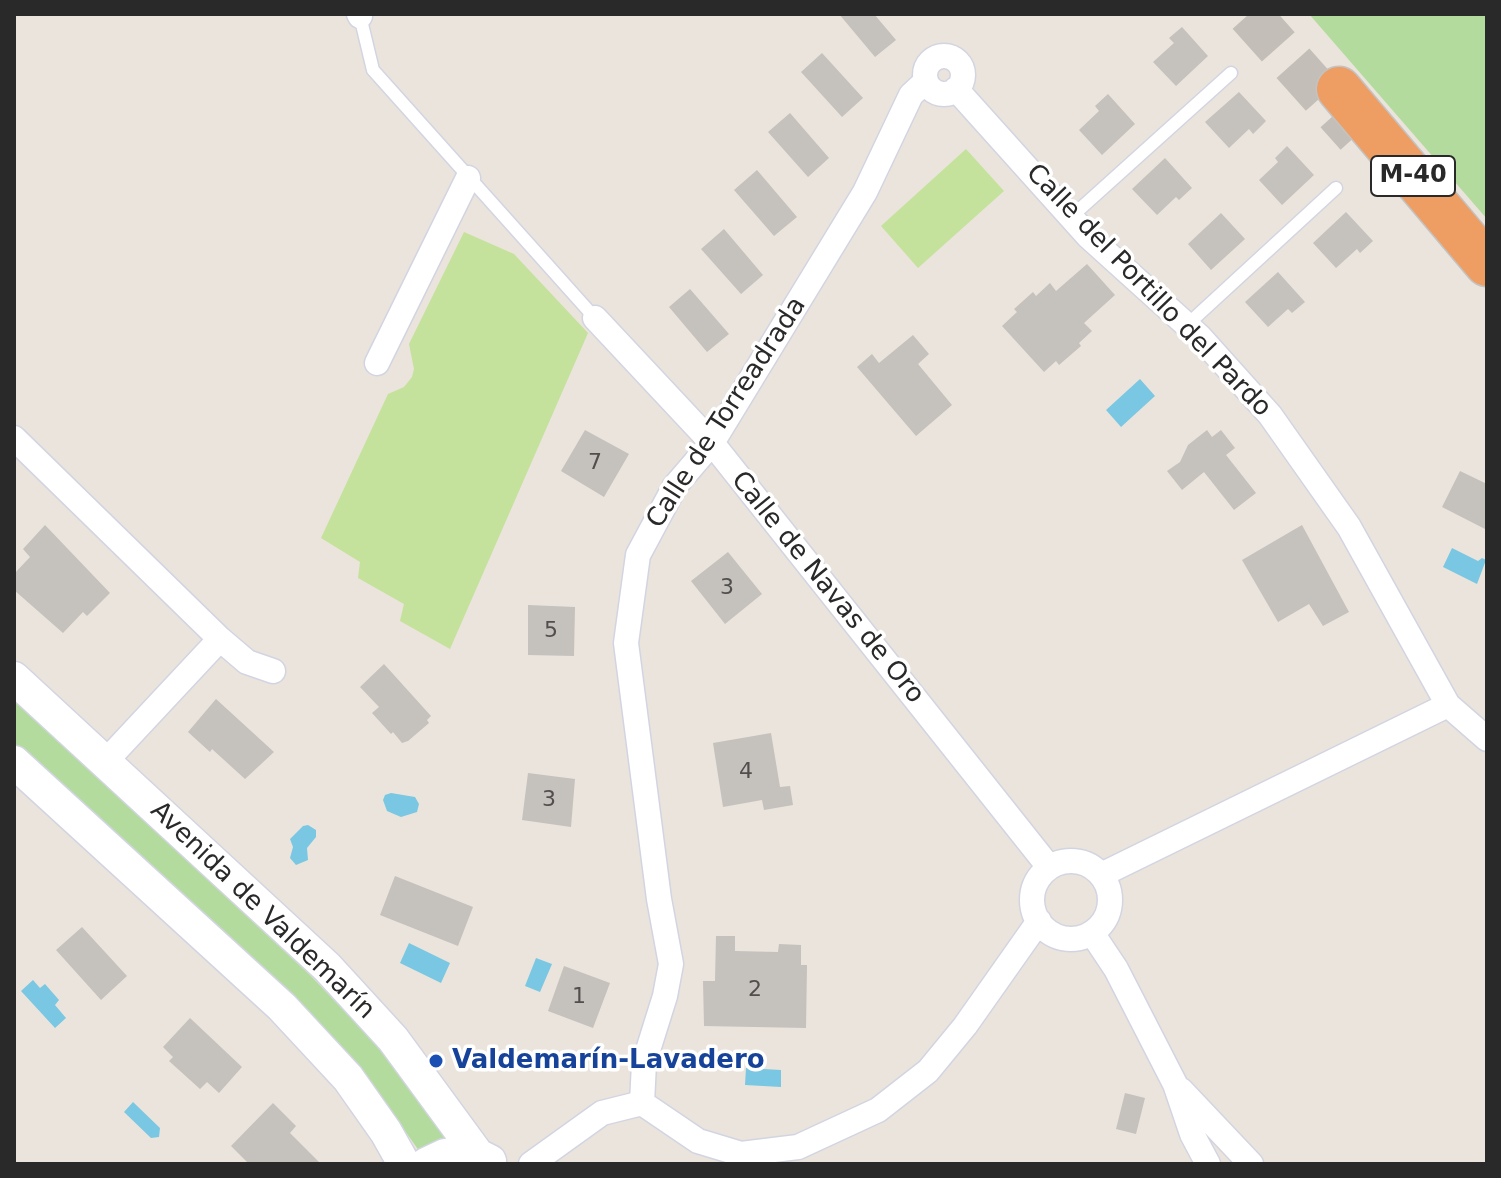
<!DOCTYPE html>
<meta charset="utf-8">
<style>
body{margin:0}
#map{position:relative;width:1501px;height:1178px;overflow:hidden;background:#eae4dc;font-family:"DejaVu Sans",sans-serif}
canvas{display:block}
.frame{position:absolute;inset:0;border:16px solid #292929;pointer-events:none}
</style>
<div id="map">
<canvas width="1501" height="1178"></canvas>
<div class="frame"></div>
</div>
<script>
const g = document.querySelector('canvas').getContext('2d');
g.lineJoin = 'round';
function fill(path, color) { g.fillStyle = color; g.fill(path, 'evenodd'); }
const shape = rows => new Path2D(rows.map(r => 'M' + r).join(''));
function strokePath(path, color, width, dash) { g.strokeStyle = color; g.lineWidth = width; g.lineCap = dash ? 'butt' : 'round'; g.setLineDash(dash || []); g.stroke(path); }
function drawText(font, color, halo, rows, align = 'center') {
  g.font = font + ' "DejaVu Sans",sans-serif'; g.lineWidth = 7; g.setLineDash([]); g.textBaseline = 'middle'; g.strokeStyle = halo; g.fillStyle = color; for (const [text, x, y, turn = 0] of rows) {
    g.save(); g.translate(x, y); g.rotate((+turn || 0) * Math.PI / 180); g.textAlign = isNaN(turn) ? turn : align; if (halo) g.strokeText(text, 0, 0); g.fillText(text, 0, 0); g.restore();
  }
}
fill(shape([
 [1309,14,1487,14,1487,219],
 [14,699,311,976,375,1043,417,1096,448,1143,424,1158,391,1111,291,996,14,743]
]), '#b4db9e');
fill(shape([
 [966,149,1004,191,918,268,881,226],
 [464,232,514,254,588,333,450,649,400,621,404,604,358,578,360,562,321,538,388,394,404,387,412,377,414,369,409,344]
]), '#c4e29b');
fill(shape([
 [1140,379,1155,396,1121,427,1106,410],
 [1452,548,1478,561,1482,558,1486,560,1477,584,1443,567],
 [391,793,415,797,419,804,417,812,401,817,387,811,383,800,385,795],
 [308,825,316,830,316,837,307,848,308,860,296,865,290,858,293,847,290,839,303,826],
 [409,943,450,963,441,983,400,963],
 [536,958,552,964,540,992,525,986],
 [33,980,40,988,45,984,59,1000,55,1005,66,1018,55,1028,21,991],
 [746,1068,781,1070,781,1087,745,1085],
 [133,1102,160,1128,159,1137,151,1138,124,1112]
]), '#79c7e2');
fill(shape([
 [839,14,874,14,896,40,875,57],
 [1182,27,1208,56,1176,86,1153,62,1174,43,1169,38],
 [822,53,863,98,842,117,801,72],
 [1239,92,1266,121,1253,134,1249,129,1229,148,1205,122],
 [1108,94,1135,124,1102,155,1079,130,1099,111,1095,106],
 [790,113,829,158,808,177,768,132],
 [1287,146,1314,175,1282,205,1259,180,1278,162,1275,158],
 [1165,158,1192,188,1179,200,1176,197,1157,215,1132,189],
 [757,170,797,217,774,236,734,190],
 [1346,212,1373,241,1360,253,1357,249,1336,268,1313,243],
 [1221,213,1245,239,1211,270,1188,244],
 [724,229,763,275,741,294,701,249],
 [1087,264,1115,295,1084,323,1092,331,1079,343,1081,346,1059,365,1056,361,1044,372,1002,326,1017,312,1014,309,1033,292,1036,296,1050,283,1056,291],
 [1278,272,1305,302,1292,313,1288,309,1268,327,1245,302],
 [690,289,729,334,707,352,669,307],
 [913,335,929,354,918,364,952,405,916,436,857,367,872,354,879,363],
 [585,430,629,454,604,497,561,471],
 [1207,430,1212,437,1221,430,1235,448,1226,455,1256,493,1234,510,1204,472,1182,490,1167,471,1180,462,1188,445],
 [1460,471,1487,484,1487,530,1442,507],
 [45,525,110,593,87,616,83,612,63,633,14,590,14,574,30,557,23,549],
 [1302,525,1349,612,1323,626,1309,604,1278,622,1242,560],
 [728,552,762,594,725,624,691,581],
 [528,605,575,607,574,656,528,655],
 [384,664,431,716,427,720,429,723,408,741,402,743,393,732,391,734,372,713,379,707,360,687],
 [216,699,274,752,245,779,212,749,210,752,188,732],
 [771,733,780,787,790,786,793,805,764,810,762,800,723,807,713,743],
 [528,773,575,779,571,827,522,820],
 [395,876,473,907,458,946,380,915],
 [82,927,127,976,101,1000,56,950],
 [716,936,735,936,735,951,778,952,779,944,801,945,801,965,807,965,806,1028,704,1026,703,981,715,981],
 [564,966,610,983,593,1028,548,1011],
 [190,1018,242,1067,219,1093,207,1082,200,1089,169,1061,173,1057,163,1047],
 [1125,1093,1145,1098,1136,1134,1116,1129],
 [273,1103,296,1126,290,1133,321,1164,249,1164,231,1146]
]), '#c5c1bc');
strokePath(shape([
 [1249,14,1357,135]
]), '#c3bfb8', 44, [44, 22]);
const service = shape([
 [360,16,373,70,595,318],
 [1071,217,1231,73],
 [1187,325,1336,188]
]);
const minor = shape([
 [359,14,360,16],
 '925 75a19 19 0 1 1 38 0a19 19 0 1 1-38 0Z',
 [956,89,1088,236,1200,337,1270,415,1349,527,1448,705,1487,739],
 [595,318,712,443,1049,867],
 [377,363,468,178],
 [14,438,220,639,247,662,273,671],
 [106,761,220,639],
 '1032 900a39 39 0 1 1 78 0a39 39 0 1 1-78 0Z',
 [1101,875,1448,705],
 [1092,933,1116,969,1175,1084,1192,1134,1208,1164],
 [1181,1090,1251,1164],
 [642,1103,644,1063,665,996,671,964,659,899,626,643,638,555,675,486,712,443,865,192,911,95,926,81],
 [531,1164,602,1113,642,1103,698,1141,741,1154,798,1147,878,1110,928,1071,965,1026,1039,921]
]);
const tertiary = shape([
 [14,678,327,967,393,1039,478,1155],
 [14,762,282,1007,348,1078,386,1132,404,1164],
 [426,1164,445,1155,458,1153,478,1155,490,1161]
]);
const motorway = shape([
 [1339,89,1487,264]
]);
strokePath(service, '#d2d5e1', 15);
strokePath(minor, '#d2d5e1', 27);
strokePath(tertiary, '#d2d5e1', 35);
strokePath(motorway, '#c3c3c3', 47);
strokePath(service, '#fff', 12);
strokePath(minor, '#fff', 24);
strokePath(tertiary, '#fff', 32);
strokePath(motorway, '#ee9e63', 44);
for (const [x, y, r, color] of [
 [436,1061,8,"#1a4fb4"]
]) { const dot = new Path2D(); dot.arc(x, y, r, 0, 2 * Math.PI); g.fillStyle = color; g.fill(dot); strokePath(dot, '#fff', 3); }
drawText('22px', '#504f4e', null, [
 ["7",595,463],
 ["3",727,588],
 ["5",551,631],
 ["4",746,772],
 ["3",549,800],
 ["2",755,990],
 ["1",579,997]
]);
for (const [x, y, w] of [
 [1413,176,84]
]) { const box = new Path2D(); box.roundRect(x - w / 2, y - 20, w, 40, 6); g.fillStyle = '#fff'; g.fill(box); strokePath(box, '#292929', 2); }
drawText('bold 24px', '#292929', null, [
 ["M-40",1413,176]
]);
drawText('26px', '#292929', '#fff', [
 ["Calle del Portillo del Pardo",1148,291,46],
 ["Calle de Torreadrada",727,413,-57],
 ["Calle de Navas de Oro",827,588,51],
 ["Avenida de Valdemarín",262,911,44]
]);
drawText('bold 26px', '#164399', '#fff', [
 ["Valdemarín-Lavadero",452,1061]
], 'left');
</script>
